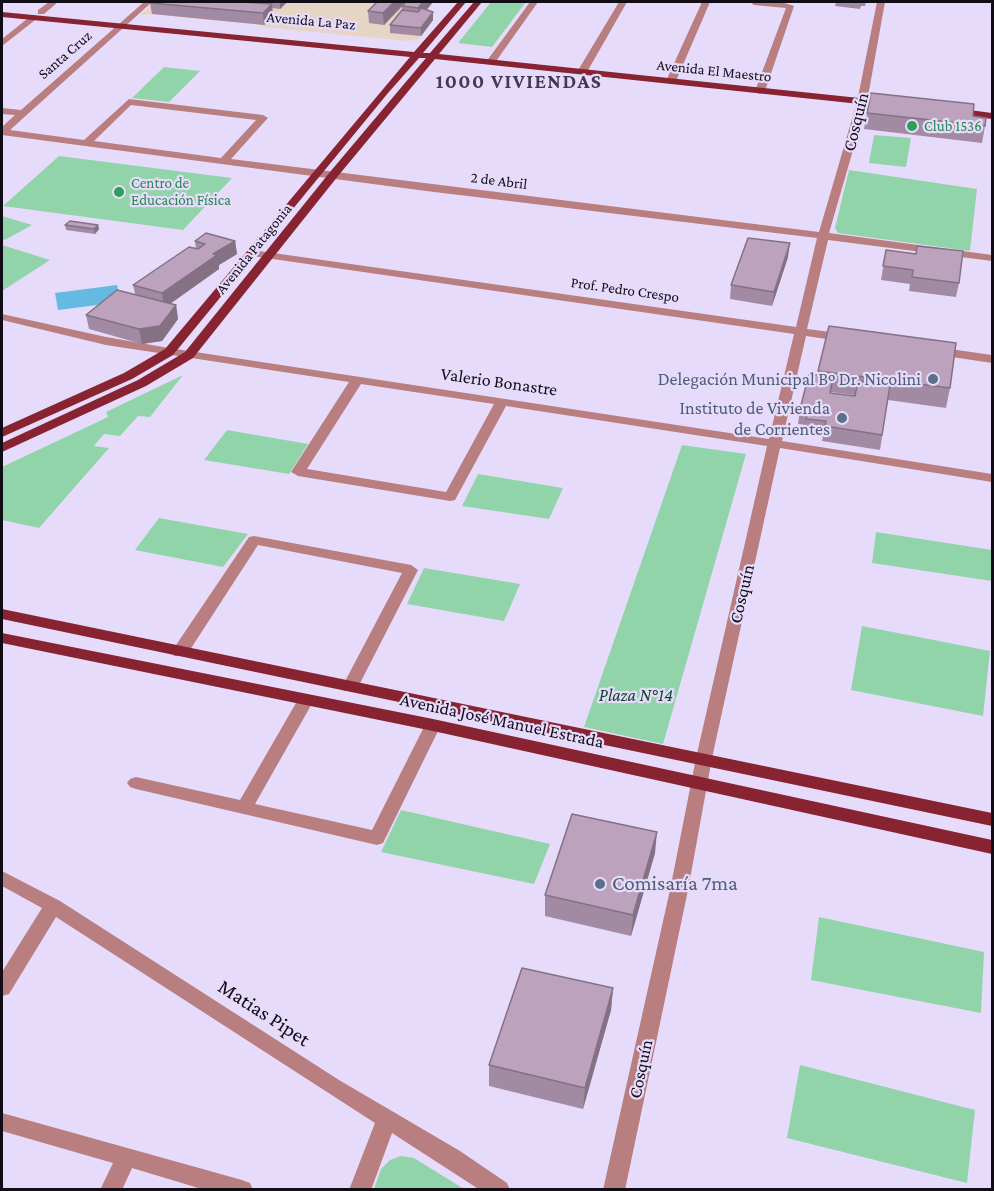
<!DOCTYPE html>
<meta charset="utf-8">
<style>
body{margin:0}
#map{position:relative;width:994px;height:1191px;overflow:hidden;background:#e7dbfc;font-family:"Crimson Pro",serif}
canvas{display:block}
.frame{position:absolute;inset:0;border:3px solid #110d17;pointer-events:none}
</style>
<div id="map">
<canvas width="994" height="1191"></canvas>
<div class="frame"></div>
</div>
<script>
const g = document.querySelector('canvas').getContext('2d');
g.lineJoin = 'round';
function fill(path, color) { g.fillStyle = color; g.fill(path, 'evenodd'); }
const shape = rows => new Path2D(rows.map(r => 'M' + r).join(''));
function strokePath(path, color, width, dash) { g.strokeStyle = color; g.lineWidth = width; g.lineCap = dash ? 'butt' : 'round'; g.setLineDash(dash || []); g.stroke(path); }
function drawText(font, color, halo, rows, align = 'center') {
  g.font = font + ' "Crimson Pro",serif'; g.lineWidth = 4.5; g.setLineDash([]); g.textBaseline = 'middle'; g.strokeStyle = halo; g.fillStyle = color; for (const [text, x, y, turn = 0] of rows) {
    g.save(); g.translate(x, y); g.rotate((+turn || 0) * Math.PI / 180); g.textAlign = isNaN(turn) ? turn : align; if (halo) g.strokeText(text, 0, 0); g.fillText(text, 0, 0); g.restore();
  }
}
fill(shape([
 [155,2,434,2,422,16,433,20,419,39,409,41,262,27,263,25,152,14,140,15]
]), '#e6d4c4');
fill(shape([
 [491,2,526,2,492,47,458,43],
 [164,67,200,71,169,102,132,98],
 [874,135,911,138,906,167,869,163],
 [59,156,232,178,183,230,3,206],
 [849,170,977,189,970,251,838,233,835,228],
 [2,216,32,225,5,240,2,239],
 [2,245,50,260,2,291],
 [183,375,150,417,138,416,120,436,104,434,94,446,109,448,39,528,2,520,2,467,108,417,106,412],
 [227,430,308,444,289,474,204,460],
 [682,445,746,454,663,744,584,727],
 [478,474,563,488,549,519,462,506],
 [159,518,248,534,223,567,135,550],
 [876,532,992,550,992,581,872,563],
 [424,568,520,584,504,621,407,604],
 [862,626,990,651,983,716,851,690],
 [401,810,550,844,534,884,381,852],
 [819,917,984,952,981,1013,811,980],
 [800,1065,975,1110,967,1183,787,1138],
 [401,1156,414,1158,464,1189,374,1189,381,1169,390,1160]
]), '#92d4a9');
fill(shape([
 [117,285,121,302,58,310,55,293]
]), '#66b9e1');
fill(shape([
 [49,2,58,2,44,14,38,14,38,10,49,2],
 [144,2,152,2,10,130,84,140,129,99,263,115,268,118,266,120,231,159,819,232,857,102,877,2,885,2,867,102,829,233,992,255,992,261,828,240,807,329,847,334,853,338,847,342,806,336,782,441,992,474,992,482,780,448,712,758,688,890,625,1190,603,1190,670,890,696,758,767,446,506,406,455,500,450,501,298,476,291,472,349,382,106,345,2,320,2,314,106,337,169,348,769,439,794,334,252,256,246,253,252,250,796,327,817,238,426,191,2,135,2,127,15,115,2,114,2,108,21,110,144,2],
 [131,105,256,120,221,158,94,141,131,105],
 [361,384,494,404,446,492,307,469,361,384],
 [530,2,538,2,494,64,488,64,486,62,530,2],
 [619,2,627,2,587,72,579,74,577,72,619,2],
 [702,2,710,2,676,81,668,83,666,81,702,2],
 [750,2,781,2,794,6,765,91,760,94,755,91,786,8,754,5,750,2],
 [32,15,39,17,2,46,2,39,32,15],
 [936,347,992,355,992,363,932,354,930,351,932,348,936,347],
 [254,536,411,565,418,570,356,691,344,691,342,687,402,573,258,545,186,656,174,656,172,652,174,648,249,537,254,536],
 [306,694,312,696,314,700,255,804,372,830,427,721,439,721,441,725,383,843,377,845,136,789,130,787,127,783,130,779,136,777,240,800,300,696,306,694],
 [2,871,60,901,339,1080,460,1151,507,1183,510,1190,480,1190,392,1133,371,1190,349,1190,375,1123,56,917,9,994,2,996,2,972,42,908,2,886,2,871],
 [2,1113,242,1180,250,1183,253,1190,205,1190,132,1168,122,1190,100,1190,113,1163,2,1131,2,1113]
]), '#b87e80');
fill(shape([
 [458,2,466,2,423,53,430,53,474,2,482,2,439,54,888,101,893,104,888,107,435,59,338,176,193,358,146,386,2,452,2,443,138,380,185,352,330,172,426,58,419,58,388,93,173,355,132,379,2,437,2,428,124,373,165,349,410,57,2,17,2,12,414,52,458,2],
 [954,108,992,113,992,119,951,113,951,109,954,108],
 [2,609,992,813,992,826,2,619,2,609],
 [2,633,433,719,992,840,992,854,433,731,2,643,2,633]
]), '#882331');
fill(shape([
 [152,2,287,2,280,9,272,8,273,16,264,25,152,14,150,3],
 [377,2,433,2,426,10,433,12,433,20,421,36,390,33,390,25,402,10,402,6,404,5,384,25,369,23,368,11],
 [836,2,866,2,865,6,861,6,860,9,835,6],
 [867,113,985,126,982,143,864,129],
 [65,225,98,225,99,229,95,234,66,230],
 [195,241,235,241,237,254,219,265,219,269,170,304,176,305,178,319,162,341,142,344,89,329,86,315,135,294,133,285,196,249],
 [886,250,959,283,956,297,909,291,910,284,881,280],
 [788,257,772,306,730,299,731,285],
 [818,371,950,388,946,408,888,400,880,450,822,441,823,436,804,434,805,425,798,424,800,409,818,375],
 [831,392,855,395,855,396,831,393],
 [655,853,631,936,545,916,545,895],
 [613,988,611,1010,583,1109,489,1086,489,1065]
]), '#a28ba2');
fill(shape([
 [280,2,287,2,280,9],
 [394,2,403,2,403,4,384,25,383,13],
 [423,2,433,2,418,20,418,8],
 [272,4,273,16,264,25,263,13],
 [433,12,433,20,421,36,421,28],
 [98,225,99,229,95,234,94,229],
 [235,241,237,254,219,265,219,269,164,308,162,293,213,254],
 [790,243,788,257,772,306,774,292],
 [176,305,178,319,162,341,142,344,139,329],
 [657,832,655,853,631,936,633,915],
 [613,988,611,1010,583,1109,585,1088]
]), '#847184');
const building = shape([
 [152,2,243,2,272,4,263,13,150,3,152,2],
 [377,2,394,2,383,13,368,11,377,2],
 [406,2,423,2,418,8,402,6,406,2],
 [421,8,433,12,421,28,390,25,402,10,418,12,421,8],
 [871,93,974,104,973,116,986,118,985,126,867,113,871,93],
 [70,221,98,225,94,229,65,225,70,221],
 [206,233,235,241,213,254,217,255,162,293,133,285,189,247,198,249,205,244,195,241,206,233],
 [748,238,790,243,774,292,731,285,748,238],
 [917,246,963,251,959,283,912,277,913,270,883,266,886,250,916,254,917,246],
 [117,290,176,305,160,326,139,329,86,315,117,290],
 [829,326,956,343,950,388,818,371,829,326],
 [809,374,833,377,830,393,855,396,858,381,890,385,882,435,825,426,826,421,806,419,808,410,800,409,809,374],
 [572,814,657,832,633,915,545,895,572,814],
 [522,968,613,988,585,1088,489,1065,522,968]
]);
fill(building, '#bca2bc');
strokePath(building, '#847184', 1.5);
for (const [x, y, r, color] of [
 [912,126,6,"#2e9e5b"],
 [119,192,6,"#2e9e5b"],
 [933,379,6,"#5c6f8a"],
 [842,418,6,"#5c6f8a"],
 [600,884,6,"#5c6f8a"]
]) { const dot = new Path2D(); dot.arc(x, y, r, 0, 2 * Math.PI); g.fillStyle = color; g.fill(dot); strokePath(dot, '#e7dbfc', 2); }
drawText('15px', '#110d17', '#e7dbfc', [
 ["Avenida La Paz",311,21,5],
 ["Santa Cruz",65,55,-41],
 ["Avenida El Maestro",714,71,6],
 ["2 de Abril",499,181,7],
 ["Avenida Patagonia",254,249,-51],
 ["Prof. Pedro Crespo",625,290,8]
]);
drawText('15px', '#27864d', '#e7dbfc', [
 ["Club 1536",924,126],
 ["Centro de",131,183],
 ["Educación Física",131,200]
], 'left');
drawText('18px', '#110d17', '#e7dbfc', [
 ["Cosquín",856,122,-76],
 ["Valerio Bonastre",499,382,8],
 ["Cosquín",742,594,-77],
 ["Avenida José Manuel Estrada",502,721,12],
 ["Cosquín",641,1069,-78]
]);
drawText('18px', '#4e5e75', '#e7dbfc', [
 ["Delegación Municipal Bº Dr. Nicolini",921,379],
 ["Instituto de Vivienda",830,408],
 ["de Corrientes",830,429]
], 'right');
drawText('italic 18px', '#0d4628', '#e7dbfc', [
 ["Plaza N°14",636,695]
]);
g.letterSpacing = '1.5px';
drawText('bold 20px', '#433953', '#e7dbfc', [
 ["1000 VIVIENDAS",519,82]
]);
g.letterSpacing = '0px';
drawText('21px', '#4e5e75', '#e7dbfc', [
 ["Comisaría 7ma",612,884]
], 'left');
drawText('21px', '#110d17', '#e7dbfc', [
 ["Matias Pipet",264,1013,33]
]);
</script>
